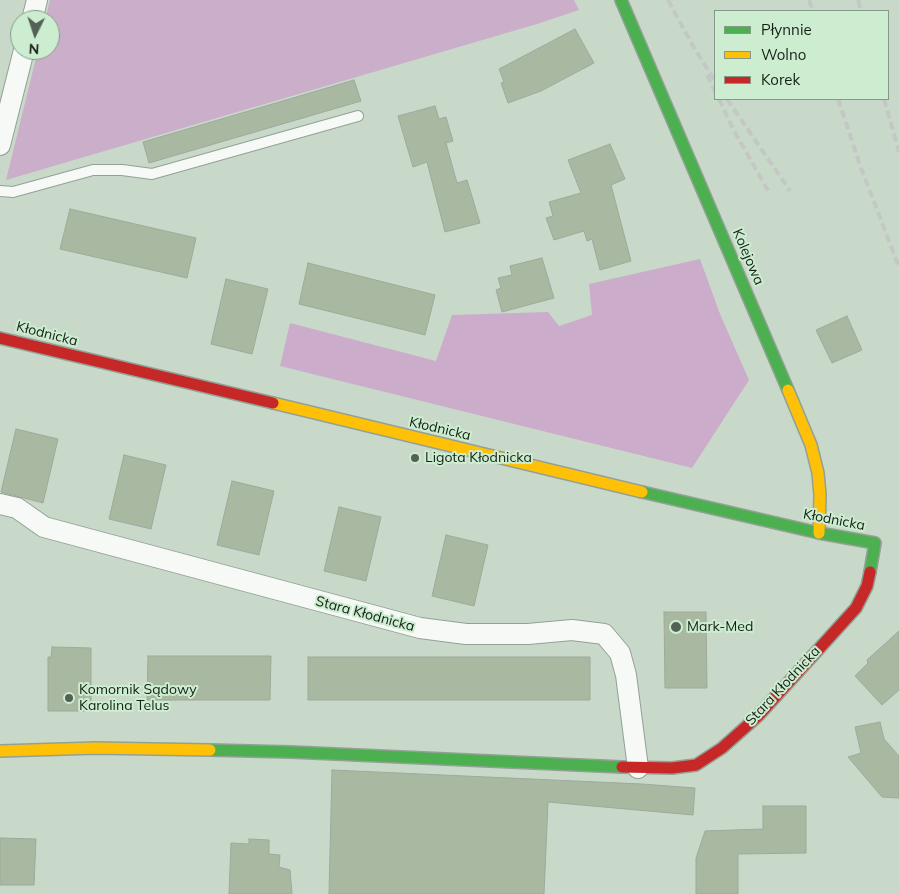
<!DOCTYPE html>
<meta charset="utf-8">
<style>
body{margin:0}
#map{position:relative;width:899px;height:894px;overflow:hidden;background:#c8d9ca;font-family:Mulish,sans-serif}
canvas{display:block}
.legend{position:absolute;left:714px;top:10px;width:175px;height:90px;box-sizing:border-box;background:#cdedd1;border:1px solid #839b86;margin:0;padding:6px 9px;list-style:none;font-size:15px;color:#152016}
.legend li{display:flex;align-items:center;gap:10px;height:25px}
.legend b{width:25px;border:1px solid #839b86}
.north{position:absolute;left:10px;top:10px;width:50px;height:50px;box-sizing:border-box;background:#cdedd1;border:1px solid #839b86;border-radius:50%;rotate:184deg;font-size:14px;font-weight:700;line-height:20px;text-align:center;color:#152016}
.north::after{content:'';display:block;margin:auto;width:18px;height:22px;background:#546155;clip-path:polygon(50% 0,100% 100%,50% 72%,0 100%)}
</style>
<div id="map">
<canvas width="899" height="894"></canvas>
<ul class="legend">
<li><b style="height:6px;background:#4caf50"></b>Płynnie</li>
<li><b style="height:6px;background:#ffc107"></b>Wolno</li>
<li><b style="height:6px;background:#c62828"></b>Korek</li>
</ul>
<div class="north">N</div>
</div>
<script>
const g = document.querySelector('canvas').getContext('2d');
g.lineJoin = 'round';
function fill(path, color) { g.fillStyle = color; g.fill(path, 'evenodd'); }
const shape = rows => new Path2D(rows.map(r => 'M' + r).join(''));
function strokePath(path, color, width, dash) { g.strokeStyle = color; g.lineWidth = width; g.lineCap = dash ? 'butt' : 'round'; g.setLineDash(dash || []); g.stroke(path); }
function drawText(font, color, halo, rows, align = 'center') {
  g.font = font + ' Mulish,sans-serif'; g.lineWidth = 4; g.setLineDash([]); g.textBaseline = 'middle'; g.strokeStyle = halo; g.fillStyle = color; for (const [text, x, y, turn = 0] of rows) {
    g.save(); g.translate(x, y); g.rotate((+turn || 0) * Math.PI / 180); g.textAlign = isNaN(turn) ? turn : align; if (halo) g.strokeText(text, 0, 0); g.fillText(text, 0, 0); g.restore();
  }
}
fill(shape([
 [50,0,574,0,579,10,537,24,6,180,38,50,50,50,50,20,45,20]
]), '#cbafca');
fill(shape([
 [700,259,720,314,749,380,692,468,280,366,290,323,436,361,452,315,548,312,559,326,592,315,589,284]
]), '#ccaccb');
const building = shape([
 [575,29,594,63,541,91,508,103,501,83,504,82,499,69,575,29],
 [354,80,361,101,149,163,143,142,354,80],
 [435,106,439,119,446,117,453,141,446,143,457,183,467,180,480,223,445,232,427,162,413,167,398,116,435,106],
 [610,144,625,179,611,185,631,261,600,270,592,239,587,241,584,231,554,240,546,218,553,216,549,202,581,193,568,160,610,144],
 [70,209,196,238,187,278,60,249,70,209],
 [542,258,554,298,502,312,496,290,501,288,498,278,512,275,510,266,542,258],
 [308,263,435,295,425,335,299,304,308,263],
 [226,279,268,289,252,354,211,344,226,279],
 [847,316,862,350,832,363,816,330,847,316],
 [16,429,58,439,43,503,1,492,16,429],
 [124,455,166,465,151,529,109,519,124,455],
 [232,481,274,491,259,555,217,545,232,481],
 [339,507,381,517,366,581,324,571,339,507],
 [446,535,488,545,474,606,432,596,446,535],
 [664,612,706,612,707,688,665,688,664,612],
 [899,631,899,690,882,705,855,676,868,663,867,660,899,631],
 [52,647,91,648,91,711,48,711,48,657,51,657,52,647],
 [148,656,271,656,270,700,147,700,148,656],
 [308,657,590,657,590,700,308,700,308,657],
 [880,722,884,739,899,756,899,798,882,797,848,757,861,753,855,727,880,722],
 [332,770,642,784,695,788,693,815,548,802,544,894,329,894,332,770],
 [763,806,806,806,806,853,738,854,738,894,696,894,696,858,705,831,763,829,763,806],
 [0,838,36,839,34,885,0,885,0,838],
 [249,839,269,840,269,854,280,855,279,867,290,870,292,894,229,894,231,843,249,844,249,839]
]);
fill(building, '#a9b9a1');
strokePath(building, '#9ea99b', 1);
const lane = shape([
 [0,191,13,192,93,170,122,170,152,174,358,116]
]);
const street = shape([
 [32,20,37,0],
 [0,145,24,50],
 [0,504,17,508,44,527,420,628,466,634,528,634,572,630,604,634,620,653,626,675,638,768]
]);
const fast = shape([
 [621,0,788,390],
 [642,492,819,533,875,543,870,572],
 [210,750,291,752,622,767]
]);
const slow = shape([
 [788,390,811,445,818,473,820,495,819,533],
 [273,403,642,492],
 [0,751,96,748,210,750]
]);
const jam = shape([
 [0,338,273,403],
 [622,767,672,768,696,765,722,748,758,716,856,608,867,586,870,572]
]);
strokePath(lane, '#93a195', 12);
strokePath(street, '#93a195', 22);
strokePath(fast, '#93a195', 14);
strokePath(slow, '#93a195', 14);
strokePath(jam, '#93a195', 14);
strokePath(lane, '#f7f9f7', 10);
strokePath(street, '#f7f9f7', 20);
strokePath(fast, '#4caf50', 11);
strokePath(slow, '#ffc107', 11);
strokePath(jam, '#c62828', 11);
strokePath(shape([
 [668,0,693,46,715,81],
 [809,0,813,11],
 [858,0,861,11],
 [707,75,715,92],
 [719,99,733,129,770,194],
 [727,99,790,191],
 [838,99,861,168,899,267],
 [884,99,899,152]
]), '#c4c8c4', 4, [8, 4]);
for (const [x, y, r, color] of [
 [415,458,5,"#546155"],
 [676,627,6,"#546155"],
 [69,698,5,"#546155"]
]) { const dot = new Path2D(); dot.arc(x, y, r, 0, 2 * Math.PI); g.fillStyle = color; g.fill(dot); strokePath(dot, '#cdedd1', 2); }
drawText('14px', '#152016', '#cdedd1', [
 ["Kolejowa",748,257,67],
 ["Kłodnicka",47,334,14],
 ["Kłodnicka",440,429,13],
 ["Kłodnicka",834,520,11],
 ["Stara Kłodnicka",365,614,15],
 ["Stara Kłodnicka",783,686,-47]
]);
drawText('14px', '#152016', '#cdedd1', [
 ["Ligota Kłodnicka",425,458],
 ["Mark-Med",687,627],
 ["Komornik Sądowy",79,690],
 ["Karolina Telus",79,706]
], 'left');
</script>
